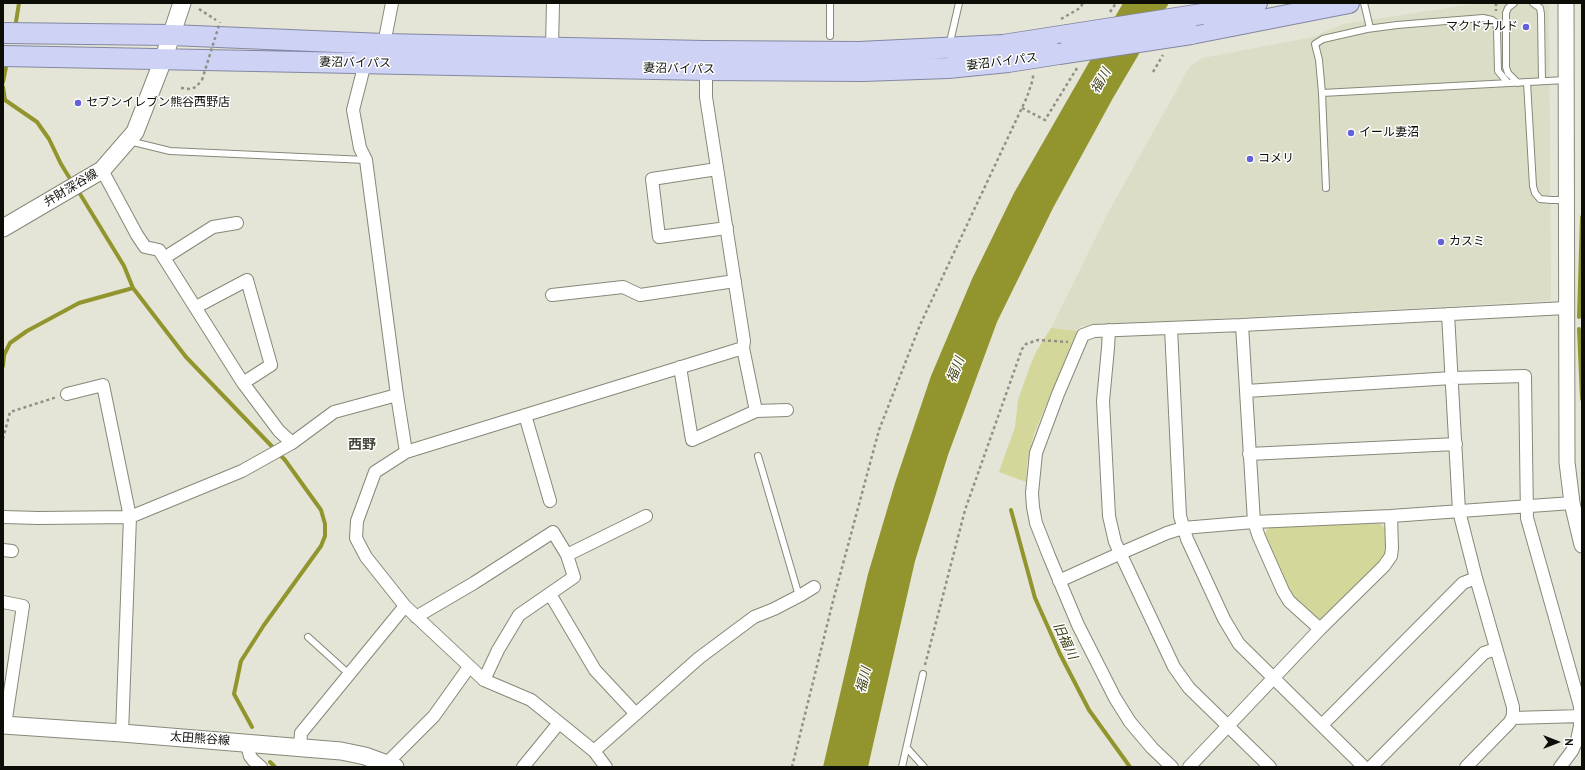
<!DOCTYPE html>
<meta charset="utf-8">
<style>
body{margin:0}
#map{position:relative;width:1585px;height:770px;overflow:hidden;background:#e4e5d6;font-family:"PT Sans",sans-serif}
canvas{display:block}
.frame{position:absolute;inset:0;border:4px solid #0d0d08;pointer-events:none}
.north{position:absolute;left:1537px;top:722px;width:40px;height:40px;-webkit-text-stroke:3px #fff;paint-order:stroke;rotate:90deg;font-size:11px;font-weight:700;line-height:16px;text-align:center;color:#0d0d08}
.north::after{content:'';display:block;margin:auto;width:14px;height:18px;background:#0d0d08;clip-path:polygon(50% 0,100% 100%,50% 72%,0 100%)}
</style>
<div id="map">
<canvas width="1585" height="770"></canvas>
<div class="frame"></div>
<div class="north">N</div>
</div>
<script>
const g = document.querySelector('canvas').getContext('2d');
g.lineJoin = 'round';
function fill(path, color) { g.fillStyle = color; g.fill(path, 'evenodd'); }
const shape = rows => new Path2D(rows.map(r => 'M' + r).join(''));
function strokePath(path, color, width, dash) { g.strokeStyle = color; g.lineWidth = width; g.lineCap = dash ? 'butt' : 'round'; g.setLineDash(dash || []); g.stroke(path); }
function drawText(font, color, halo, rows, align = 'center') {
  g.font = font + ' "PT Sans","Noto Sans JP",sans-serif'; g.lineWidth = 3; g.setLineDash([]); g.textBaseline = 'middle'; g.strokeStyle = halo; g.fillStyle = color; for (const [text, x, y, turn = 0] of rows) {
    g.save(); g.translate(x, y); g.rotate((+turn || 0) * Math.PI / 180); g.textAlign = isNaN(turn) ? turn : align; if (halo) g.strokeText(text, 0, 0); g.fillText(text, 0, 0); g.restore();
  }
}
fill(shape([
 [1480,3,1549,3,1551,299,1548,301,1081,326,1077,331,1051,328,1108,213,1190,66,1203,58,1313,37,1343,24]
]), '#dbddc6');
fill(shape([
 [1051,328,1077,331,1034,434,1027,463,1026,482,999,472,1015,427,1018,400,1030,366,1036,352],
 [1379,523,1385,528,1386,552,1382,560,1324,618,1315,620,1292,597,1264,535,1269,527]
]), '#d4d79a');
fill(shape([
 [1123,3,1169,3,1113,98,1053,208,997,322,948,455,915,561,868,767,823,767,868,574,895,483,931,376,972,279,1014,193]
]), '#92952d');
strokePath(shape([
 [15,28,19,3],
 [3,82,7,62],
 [3,87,5,100,37,122,49,139,61,164,72,182],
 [77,189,124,266,133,288,186,357,285,460,321,510,325,524,325,536,321,546,264,625,241,661,234,694,252,727],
 [1579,317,1582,217],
 [1579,329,1582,399],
 [3,366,4,355,10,343,27,331,79,303,133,288],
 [1011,510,1035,598,1060,654,1089,710,1130,767],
 [270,762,275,767]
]), '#92952d', 4);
const service = shape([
 [830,3,830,36],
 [1364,3,1370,28],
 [1514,3,1508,8,1506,13,1506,67,1508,73,1518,83],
 [1533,3,1540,8,1541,14,1542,81],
 [952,66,950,42,959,3],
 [1527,82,1533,186,1535,193,1540,199,1551,200,1566,200],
 [1322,93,1566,80],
 [129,141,170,151,366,160],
 [1326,188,1322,93,1319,60,1315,44,1323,39,1367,29,1397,25,1483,18,1492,20,1496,23,1497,30,1498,71,1508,83],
 [758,456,799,596],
 [308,637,350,675],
 [907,748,924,767],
 [902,767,923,674]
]);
const minor = shape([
 [384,44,392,3],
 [552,47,553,3],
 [365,63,353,110,360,148,366,160,397,395,406,452],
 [717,169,652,179,659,237,727,228],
 [102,170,137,235,145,247,159,250,243,383,279,431,292,443,334,412,397,395],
 [164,258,213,227,237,223],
 [552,295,623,287,640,295,735,281],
 [196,307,247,280,271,365,243,383],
 [1448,314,1459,511,1476,578,1513,707,1513,715,1510,722,1466,767],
 [1242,325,1254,522,1259,537,1283,591,1289,601,1320,629],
 [1171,328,1180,516,1187,539,1224,619,1239,644,1364,767],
 [1109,330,1108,348,1103,401,1109,516,1115,542,1174,667,1189,688,1270,767],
 [743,348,756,411],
 [680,367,692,440,756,411,787,410],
 [1246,391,1452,378,1525,376,1527,518,1580,706,1580,726,1577,740,1572,751,1560,767],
 [67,394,103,385,130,517,242,471,292,443],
 [525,415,550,501],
 [1249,454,1456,444],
 [3,517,39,518,130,517,122,733],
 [3,550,12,551],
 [1059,581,1121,553,1167,533,1183,528,1254,522,1391,516,1572,503],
 [550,594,595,670,636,714],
 [3,602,23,606,5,725],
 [416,617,474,583,553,532,567,555],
 [484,680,498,650,519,615,574,577,567,555,646,516],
 [1512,718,1582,716],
 [1322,725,1463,583,1476,578],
 [248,742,248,749,250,756,253,760,261,767],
 [300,747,301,733,405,606],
 [594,751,699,658,754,617,774,609,801,595,814,587],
 [387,763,434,716,469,667],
 [523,767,559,723],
 [606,767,594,751,531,700,484,680,405,606,366,557,356,538,357,521,375,472,406,452,743,348,744,341,706,97,706,70],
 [1172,767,1152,748,1130,722,1115,698,1078,625,1049,556,1036,523,1033,507,1032,493,1036,453,1058,394,1083,335,1094,331,1242,325,1566,308],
 [1189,767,1320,629,1384,566,1391,556,1392,548,1391,516],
 [1371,767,1484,653,1496,649]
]);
const tertiary = shape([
 [1566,3,1567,462,1572,503,1582,545]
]);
const secondary = shape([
 [3,228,102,170,135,132,163,60,182,3],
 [3,725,122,733,341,751,365,756,395,767]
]);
const trunk = shape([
 [1202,14,1257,3],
 [3,33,171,35,384,44,704,51,859,52,1003,45,1067,35],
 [1191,34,1349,3],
 [3,56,706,70,863,71,948,68,1008,62,1059,54]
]);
strokePath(service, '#878879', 8);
strokePath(minor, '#878879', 14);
strokePath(tertiary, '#878879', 17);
strokePath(secondary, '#878879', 19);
strokePath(trunk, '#8387a1', 22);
strokePath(shape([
 [1496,3,1496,11],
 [199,9,216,20],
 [1110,12,1116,3],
 [1061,19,1080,8,1083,3],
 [1153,72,1163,55],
 [181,88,190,89,196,87,202,80],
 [1022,108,1045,120,1077,68],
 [3,439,10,412,57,397],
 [925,665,965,510,1022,349,1026,344,1038,340,1068,342],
 [792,767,833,601,879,430,920,325,1027,97,1033,79,1033,73]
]), '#909085', 2.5, [3, 3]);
strokePath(service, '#fff', 6);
strokePath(minor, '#fff', 12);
strokePath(tertiary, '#fff', 15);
strokePath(secondary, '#fff', 17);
strokePath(trunk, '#ced3f6', 20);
const trunkBridge = shape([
 [1067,35,1202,14],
 [1059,54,1191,34]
]);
strokePath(trunkBridge, '#8387a1', 22, []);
strokePath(shape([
 [202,80,220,22]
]), '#909085', 2.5, [3, 3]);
strokePath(trunkBridge, '#ced3f6', 20);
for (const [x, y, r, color] of [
 [1526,27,4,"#6361d9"],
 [78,103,4,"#6361d9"],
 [1351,133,4,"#6361d9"],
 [1250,159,4,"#6361d9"],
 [1441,242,4,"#6361d9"]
]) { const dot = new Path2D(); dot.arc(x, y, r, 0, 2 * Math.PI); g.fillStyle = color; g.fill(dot); strokePath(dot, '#fff', 1.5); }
drawText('12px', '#0d0d08', '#fff', [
 ["マクドナルド",1518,27,"right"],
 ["セブンイレブン熊谷西野店",86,103],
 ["イール妻沼",1359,133],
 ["コメリ",1258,159],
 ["カスミ",1449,242]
], 'left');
drawText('12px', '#0d0d08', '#fff', [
 ["妻沼バイパス",1002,62,-7],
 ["妻沼バイパス",355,63,1],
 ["妻沼バイパス",679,69,1],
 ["弁財深谷線",71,188,-31],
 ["太田熊谷線",200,739,4]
]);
drawText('italic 13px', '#3d3e14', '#fff', [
 ["福川",1101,81,-60],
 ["福川",956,370,-69],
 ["旧福川",1065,641,65],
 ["福川",864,680,-76]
]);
drawText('bold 14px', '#47483b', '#fff', [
 ["西野",362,445]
]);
</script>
